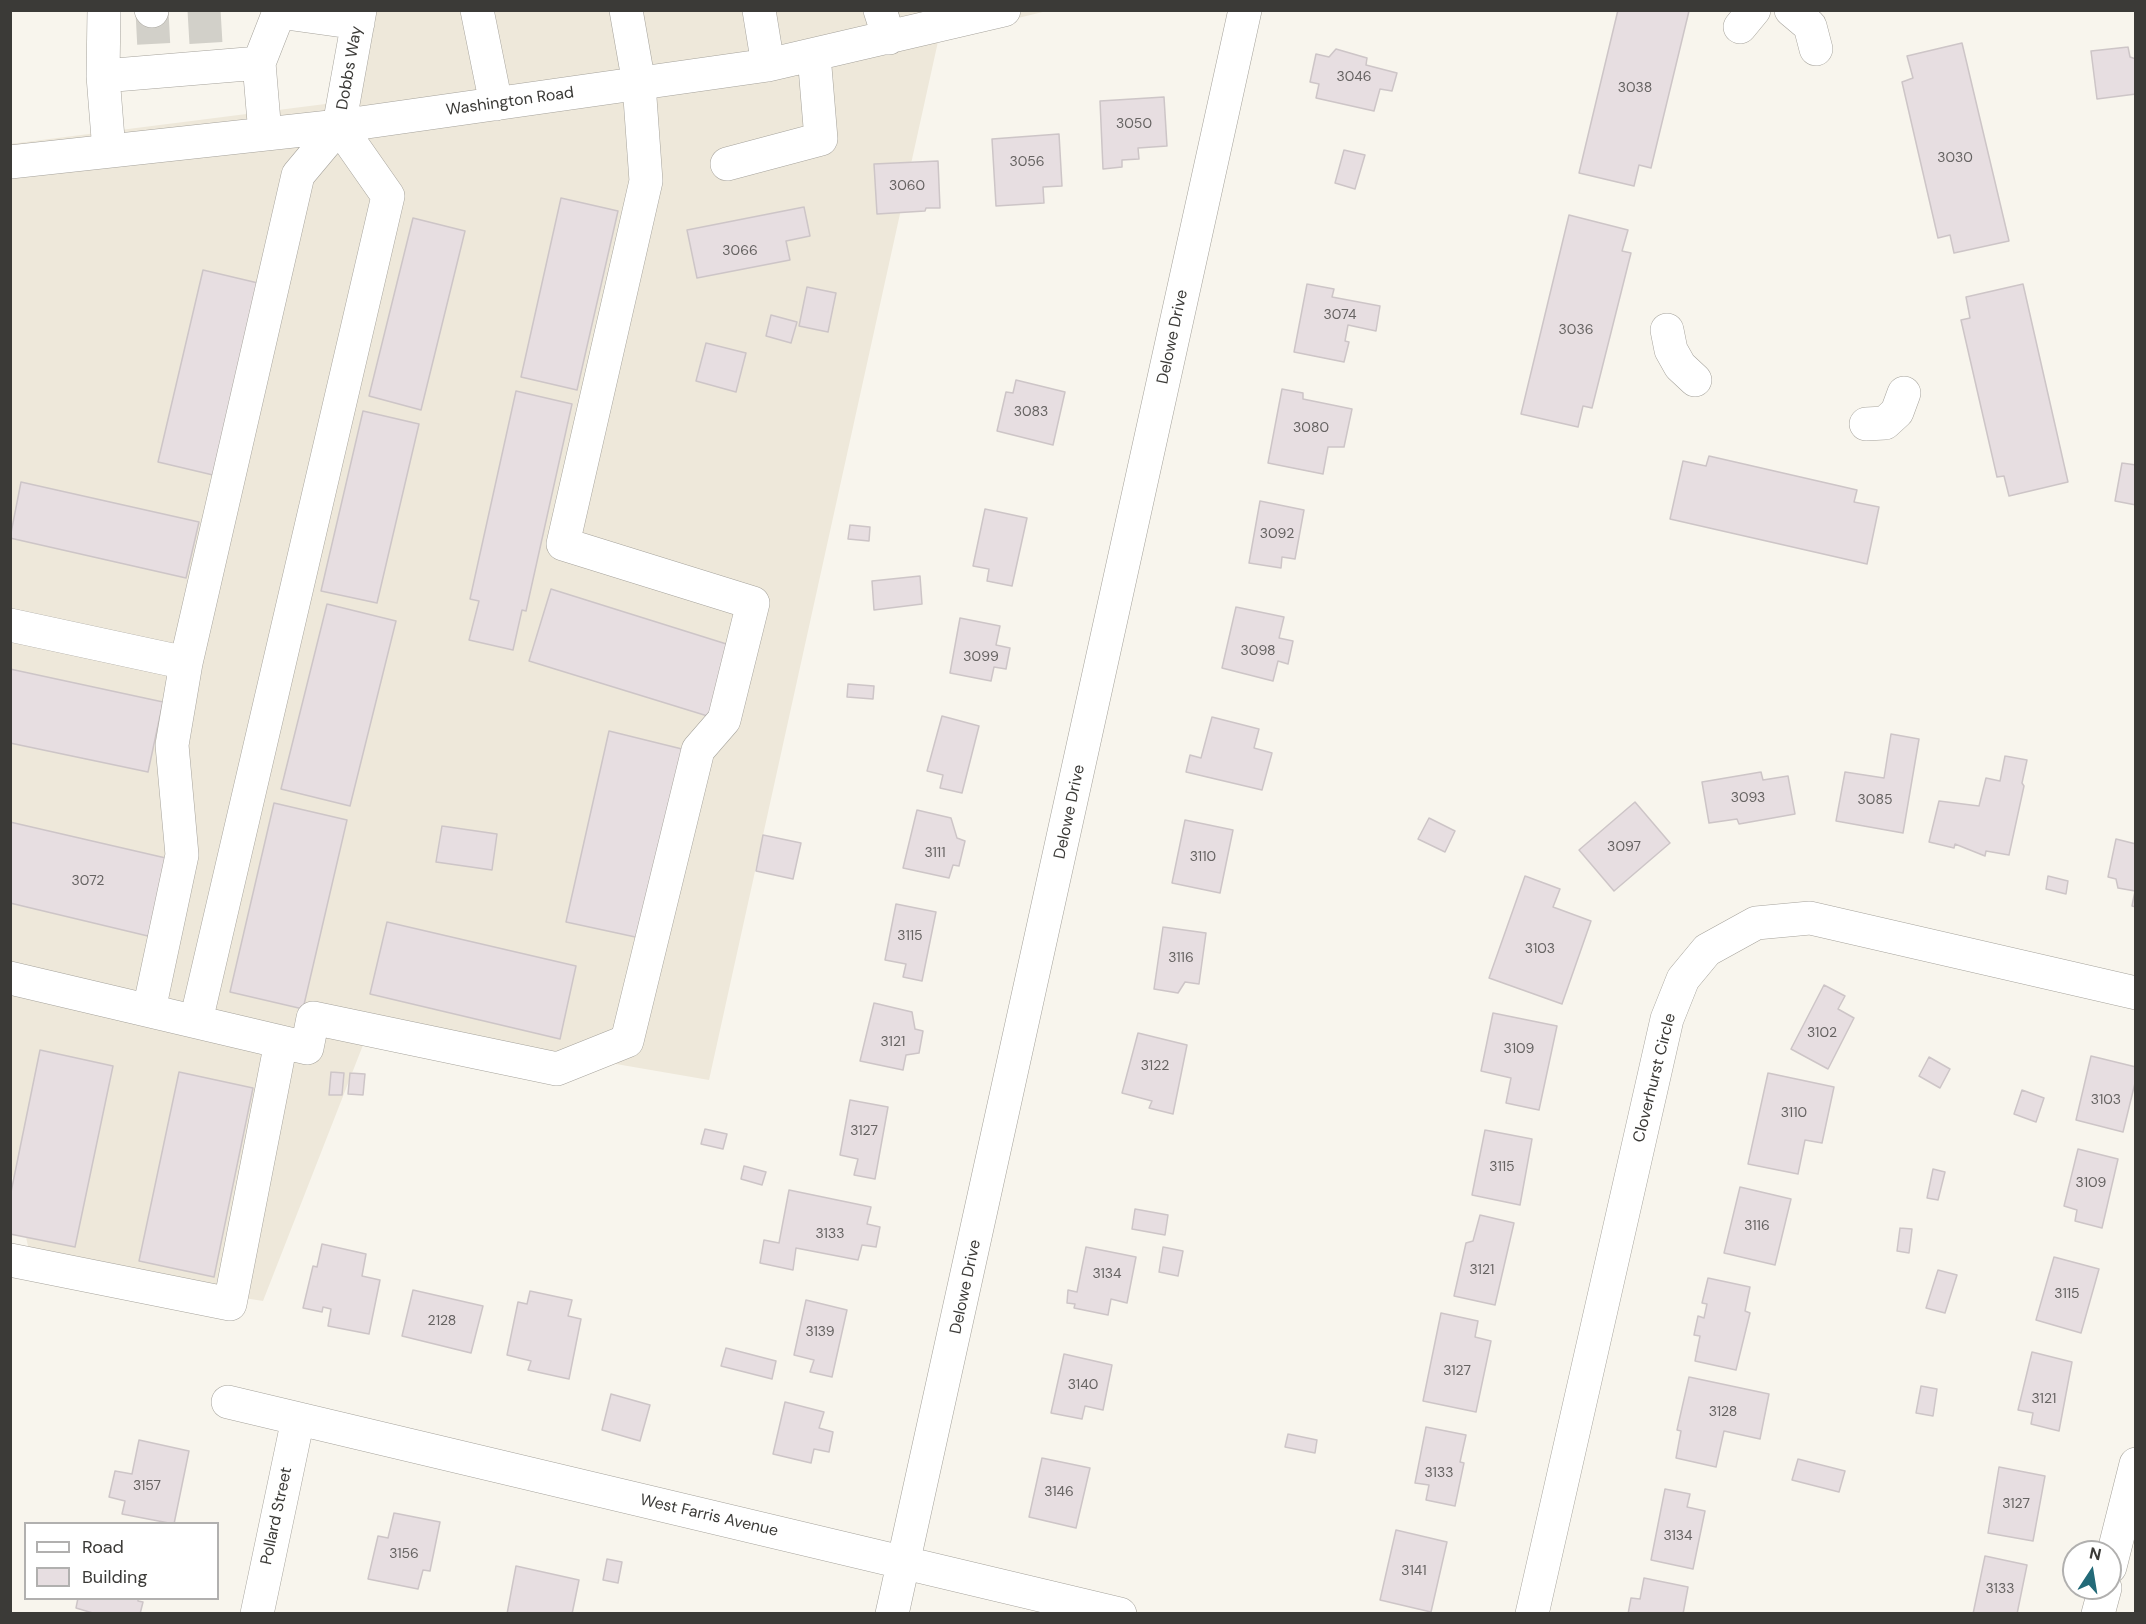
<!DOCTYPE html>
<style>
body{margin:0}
#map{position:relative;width:2146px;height:1624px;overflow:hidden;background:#f8f5ed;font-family:"DM Sans",sans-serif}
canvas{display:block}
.frame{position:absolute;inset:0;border:12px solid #3b3a37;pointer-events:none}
.legend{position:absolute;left:24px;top:1522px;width:195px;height:78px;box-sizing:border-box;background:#fff;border:2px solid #b1b0af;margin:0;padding:8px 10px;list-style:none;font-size:18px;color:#3b3a37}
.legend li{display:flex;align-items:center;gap:12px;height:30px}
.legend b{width:30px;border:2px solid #b1b0af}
.north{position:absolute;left:2062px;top:1540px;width:60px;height:60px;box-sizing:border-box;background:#fff;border:2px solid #b1b0af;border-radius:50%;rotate:12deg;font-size:16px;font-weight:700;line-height:24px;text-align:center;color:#3b3a37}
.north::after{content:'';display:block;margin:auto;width:21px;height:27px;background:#236a78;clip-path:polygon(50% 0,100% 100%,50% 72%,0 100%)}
</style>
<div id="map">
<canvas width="2146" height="1624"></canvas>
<div class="frame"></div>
<ul class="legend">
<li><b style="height:8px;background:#fff"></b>Road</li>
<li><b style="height:16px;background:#e7dee1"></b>Building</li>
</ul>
<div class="north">N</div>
</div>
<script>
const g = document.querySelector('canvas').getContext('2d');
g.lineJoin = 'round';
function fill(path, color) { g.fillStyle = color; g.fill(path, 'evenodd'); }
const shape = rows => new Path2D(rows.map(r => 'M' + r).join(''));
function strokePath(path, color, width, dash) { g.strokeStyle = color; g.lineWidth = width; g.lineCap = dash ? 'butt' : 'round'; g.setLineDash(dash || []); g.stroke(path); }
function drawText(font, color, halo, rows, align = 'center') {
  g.font = font + ' "DM Sans",sans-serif'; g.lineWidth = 4.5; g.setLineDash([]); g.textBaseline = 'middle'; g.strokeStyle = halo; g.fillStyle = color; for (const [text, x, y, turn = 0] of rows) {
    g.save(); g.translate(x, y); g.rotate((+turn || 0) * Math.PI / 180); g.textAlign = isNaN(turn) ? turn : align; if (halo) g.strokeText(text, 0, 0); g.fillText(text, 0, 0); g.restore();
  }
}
fill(shape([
 [365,11,1047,11,939,37,709,1080,372,1022,263,1301,32,1264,11,1170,10,144,349,101]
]), '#eee8da');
const building = shape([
 [1618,10,1689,11,1651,168,1639,165,1634,186,1579,173,1618,10],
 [1962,43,2009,241,1954,253,1950,235,1938,238,1902,82,1913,78,1907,56,1962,43],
 [2128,47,2130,57,2136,59,2136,94,2097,99,2091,51,2128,47],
 [1336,49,1367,58,1366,65,1397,73,1392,91,1380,89,1374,111,1316,98,1319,84,1310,82,1316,54,1329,57,1336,49],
 [1164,97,1167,146,1138,148,1139,159,1122,160,1122,167,1103,169,1100,101,1164,97],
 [1059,134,1062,186,1043,187,1044,203,996,206,992,139,1059,134],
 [1344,150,1365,155,1355,189,1335,183,1344,150],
 [938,161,940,208,926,208,925,211,877,214,874,164,938,161],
 [561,198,618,211,577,390,521,377,561,198],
 [804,207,810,236,786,241,790,260,697,278,687,230,804,207],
 [1569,215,1628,230,1622,251,1631,253,1592,408,1583,406,1578,427,1521,414,1569,215],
 [413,218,465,231,421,410,369,396,413,218],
 [203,270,258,283,213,475,158,462,203,270],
 [1307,284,1334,289,1332,297,1380,306,1376,331,1348,325,1345,341,1349,342,1344,362,1294,352,1307,284],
 [2023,284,2068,482,2009,496,2004,476,1997,477,1961,320,1970,318,1966,297,2023,284],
 [807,287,836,293,828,332,799,326,807,287],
 [771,315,797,322,791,343,766,336,771,315],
 [706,343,746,353,736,392,696,381,706,343],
 [1016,380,1065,392,1053,445,997,431,1006,392,1013,393,1016,380],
 [1282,389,1303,393,1303,399,1352,409,1344,447,1328,447,1323,474,1268,463,1282,389],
 [516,391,572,404,526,611,522,610,513,650,469,640,479,601,470,599,516,391],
 [363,411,419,424,377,603,321,591,363,411],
 [1709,456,1857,490,1854,502,1879,507,1867,564,1670,519,1683,461,1706,466,1709,456],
 [2122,463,2136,465,2136,505,2115,501,2122,463],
 [21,482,199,522,186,578,10,538,21,482],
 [1260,501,1304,510,1295,559,1282,557,1281,568,1249,563,1260,501],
 [985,509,1027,518,1012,586,987,581,989,569,973,566,985,509],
 [850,525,870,527,869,541,848,539,850,525],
 [920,576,922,604,874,610,872,581,920,576],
 [551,589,736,647,714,718,529,661,551,589],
 [327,604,396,621,350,806,281,789,327,604],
 [1236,607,1284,617,1279,638,1293,641,1288,664,1278,661,1273,681,1222,668,1236,607],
 [960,618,1000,626,996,645,1010,648,1006,669,994,667,991,681,950,673,960,618],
 [10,669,163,702,148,772,10,743,10,669],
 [848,684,874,686,873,699,847,697,848,684],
 [942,716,979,726,962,793,940,788,943,775,927,771,942,716],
 [1212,717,1259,729,1254,748,1272,753,1262,790,1186,772,1190,755,1201,758,1212,717],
 [609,731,682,749,640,938,566,922,609,731],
 [1891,734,1919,739,1903,833,1836,821,1845,772,1884,778,1891,734],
 [2005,756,2027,760,2022,783,2024,786,2009,855,1986,851,1985,856,1955,844,1954,848,1929,842,1939,801,1979,806,1986,778,2000,781,2005,756],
 [1761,772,1763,780,1788,776,1795,814,1739,824,1737,819,1709,823,1702,782,1761,772],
 [1635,802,1670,843,1614,891,1579,850,1635,802],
 [274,803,347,820,303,1009,230,992,274,803],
 [917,810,951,818,957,838,965,841,959,866,953,865,949,878,903,868,917,810],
 [1429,818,1455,831,1445,852,1418,839,1429,818],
 [1185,820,1233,830,1220,893,1172,883,1185,820],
 [10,822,170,859,152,937,10,903,10,822],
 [442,826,497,834,492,870,436,862,442,826],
 [763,835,801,843,793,879,756,871,763,835],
 [2116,839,2136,844,2136,907,2132,906,2135,891,2118,888,2116,879,2108,877,2116,839],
 [1525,876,1560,889,1553,907,1591,921,1562,1004,1489,978,1525,876],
 [2048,876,2068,881,2066,894,2046,889,2048,876],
 [896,904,936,912,922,981,903,977,906,964,885,960,896,904],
 [387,922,576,966,560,1039,370,994,387,922],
 [1163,927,1206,933,1199,984,1185,982,1178,993,1154,989,1163,927],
 [1824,985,1845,996,1838,1009,1854,1018,1828,1069,1791,1049,1824,985],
 [874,1003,912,1012,915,1029,923,1031,919,1053,906,1055,903,1070,860,1061,874,1003],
 [1493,1013,1557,1026,1539,1110,1506,1103,1511,1078,1481,1071,1493,1013],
 [1138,1033,1187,1045,1173,1114,1149,1108,1152,1101,1122,1093,1138,1033],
 [40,1050,113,1066,75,1247,10,1234,10,1197,40,1050],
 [2091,1056,2136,1067,2136,1079,2123,1132,2076,1120,2091,1056],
 [1929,1057,1950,1069,1940,1088,1919,1076,1929,1057],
 [179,1072,253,1088,214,1277,139,1261,179,1072],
 [331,1072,344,1073,342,1095,329,1095,331,1072],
 [350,1073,365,1074,363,1095,348,1094,350,1073],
 [1768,1073,1834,1087,1822,1143,1805,1140,1798,1174,1748,1164,1768,1073],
 [2022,1090,2044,1098,2036,1122,2014,1114,2022,1090],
 [850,1100,888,1107,875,1179,854,1175,858,1159,840,1155,850,1100],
 [705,1129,727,1134,723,1149,701,1144,705,1129],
 [1485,1130,1532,1139,1520,1205,1472,1195,1485,1130],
 [2078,1149,2118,1159,2102,1228,2075,1221,2077,1210,2064,1206,2078,1149],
 [744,1166,766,1172,762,1185,741,1179,744,1166],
 [1933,1169,1945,1172,1938,1200,1927,1198,1933,1169],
 [1740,1187,1791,1199,1775,1265,1724,1253,1740,1187],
 [789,1190,871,1207,867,1224,880,1227,876,1247,862,1245,858,1260,796,1248,793,1270,760,1263,764,1240,779,1243,789,1190],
 [1135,1209,1168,1215,1165,1235,1132,1229,1135,1209],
 [1480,1215,1514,1223,1495,1305,1454,1296,1466,1243,1473,1241,1480,1215],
 [1900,1228,1912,1229,1909,1253,1897,1251,1900,1228],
 [322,1244,366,1254,362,1276,380,1280,369,1334,328,1326,331,1309,323,1307,322,1312,303,1308,313,1266,317,1267,322,1244],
 [1086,1247,1136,1257,1127,1303,1111,1299,1108,1315,1074,1308,1075,1304,1067,1303,1068,1290,1077,1292,1086,1247],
 [1163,1247,1183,1251,1178,1276,1159,1272,1163,1247],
 [2054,1257,2099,1269,2081,1333,2036,1320,2054,1257],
 [1938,1270,1957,1275,1945,1313,1926,1308,1938,1270],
 [1708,1278,1750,1287,1745,1311,1750,1313,1736,1370,1695,1361,1700,1336,1694,1335,1698,1316,1704,1318,1707,1304,1702,1303,1708,1278],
 [413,1290,483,1306,471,1353,402,1336,413,1290],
 [530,1291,572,1300,568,1316,581,1319,569,1379,528,1370,531,1361,507,1355,518,1302,527,1304,530,1291],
 [806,1300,847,1310,832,1377,810,1372,814,1360,794,1355,806,1300],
 [1441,1313,1478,1321,1475,1337,1491,1341,1476,1412,1423,1401,1441,1313],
 [726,1348,776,1361,772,1379,721,1366,726,1348],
 [2032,1352,2072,1362,2059,1431,2031,1424,2033,1413,2018,1410,2032,1352],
 [1064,1354,1112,1365,1103,1410,1085,1406,1082,1419,1051,1413,1064,1354],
 [1689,1377,1769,1394,1760,1439,1724,1431,1716,1467,1676,1458,1681,1431,1677,1430,1689,1377],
 [1921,1386,1937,1389,1933,1416,1916,1413,1921,1386],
 [611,1394,650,1405,640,1441,602,1430,611,1394],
 [785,1402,824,1412,819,1428,833,1432,829,1452,814,1449,811,1463,773,1454,785,1402],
 [1426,1427,1466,1435,1460,1462,1464,1463,1455,1506,1426,1500,1429,1485,1415,1483,1426,1427],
 [1288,1434,1317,1440,1315,1453,1285,1447,1288,1434],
 [139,1440,189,1451,174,1524,122,1514,125,1501,109,1497,115,1471,132,1474,139,1440],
 [1042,1458,1090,1468,1076,1528,1029,1517,1042,1458],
 [1798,1459,1845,1471,1839,1492,1792,1480,1798,1459],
 [1999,1467,2045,1476,2033,1541,1988,1533,1999,1467],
 [1665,1489,1690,1494,1687,1507,1705,1511,1693,1569,1651,1560,1665,1489],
 [394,1513,440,1522,430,1571,423,1570,418,1589,368,1579,378,1536,388,1538,394,1513],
 [1396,1530,1447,1542,1431,1612,1380,1600,1396,1530],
 [1985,1556,2027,1565,2017,1614,1973,1614,1985,1556],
 [607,1559,622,1562,618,1583,603,1580,607,1559],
 [516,1566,579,1580,572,1614,507,1614,516,1566],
 [1644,1578,1688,1587,1683,1614,1628,1614,1631,1598,1640,1599,1644,1578],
 [78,1598,138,1598,138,1601,143,1602,140,1614,96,1614,76,1608,78,1598]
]);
fill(building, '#e7dee1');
strokePath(building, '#cdc5c7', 1.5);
strokePath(shape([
 [204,10,206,44],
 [152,11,154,50]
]), '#d2d0c9', 33, [33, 16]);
const minor = shape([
 [151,10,152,11],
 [477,10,496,104],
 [759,10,768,65],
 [880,10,889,38],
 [1791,10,1810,26,1816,49],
 [1740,27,1754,10],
 [259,63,279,12,358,23],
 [103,76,104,10],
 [109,151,103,76,259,63,265,134],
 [10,162,339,126,768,65,1004,10],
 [727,164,821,139,814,55],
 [1667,330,1671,350,1680,366,1695,380],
 [1866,424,1885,423,1897,412,1904,393],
 [10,625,186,663],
 [10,978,307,1048,313,1018,557,1069,627,1041,698,750,724,720,753,603,563,544,646,181,639,84,626,10],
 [149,1010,182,855,172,745,186,663,298,175,339,126,360,10],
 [196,1021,388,196,339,126],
 [10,1260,230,1304,281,1042],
 [228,1402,1120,1614],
 [2110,1567,2136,1464],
 [257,1614,298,1419],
 [892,1614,1245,10],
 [1532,1614,1667,1019,1683,979,1707,950,1756,923,1810,918,2136,993],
 [2098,1614,2105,1588]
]);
strokePath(minor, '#a6a39c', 34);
strokePath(minor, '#fff', 33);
drawText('14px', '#666362', null, [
 ["3046",1354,77],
 ["3038",1635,88],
 ["3050",1134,124],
 ["3030",1955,158],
 ["3056",1027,162],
 ["3060",907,186],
 ["3066",740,251],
 ["3074",1340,315],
 ["3036",1576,330],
 ["3083",1031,412],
 ["3080",1311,428],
 ["3092",1277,534],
 ["3098",1258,651],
 ["3099",981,657],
 ["3093",1748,798],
 ["3085",1875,800],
 ["3097",1624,847],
 ["3111",935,853],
 ["3110",1203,857],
 ["3072",88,881],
 ["3115",910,936],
 ["3103",1540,949],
 ["3116",1181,958],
 ["3102",1822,1033],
 ["3121",893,1042],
 ["3109",1519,1049],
 ["3122",1155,1066],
 ["3103",2106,1100],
 ["3110",1794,1113],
 ["3127",864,1131],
 ["3115",1502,1167],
 ["3109",2091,1183],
 ["3116",1757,1226],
 ["3133",830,1234],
 ["3121",1482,1270],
 ["3134",1107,1274],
 ["3115",2067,1294],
 ["2128",442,1321],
 ["3139",820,1332],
 ["3127",1457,1371],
 ["3140",1083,1385],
 ["3121",2044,1399],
 ["3128",1723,1412],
 ["3133",1439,1473],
 ["3157",147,1486],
 ["3146",1059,1492],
 ["3127",2016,1504],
 ["3134",1678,1536],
 ["3156",404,1554],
 ["3141",1414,1571],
 ["3133",2000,1589]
]);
drawText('16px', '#3b3a37', '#fff', [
 ["Dobbs Way",350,68,-80],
 ["Washington Road",510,102,-8],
 ["Delowe Drive",1173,337,-78],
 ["Delowe Drive",1070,812,-78],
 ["Cloverhurst Circle",1655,1078,-76],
 ["Delowe Drive",966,1287,-78],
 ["Pollard Street",277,1516,-78],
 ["West Farris Avenue",709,1516,13]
]);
</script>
